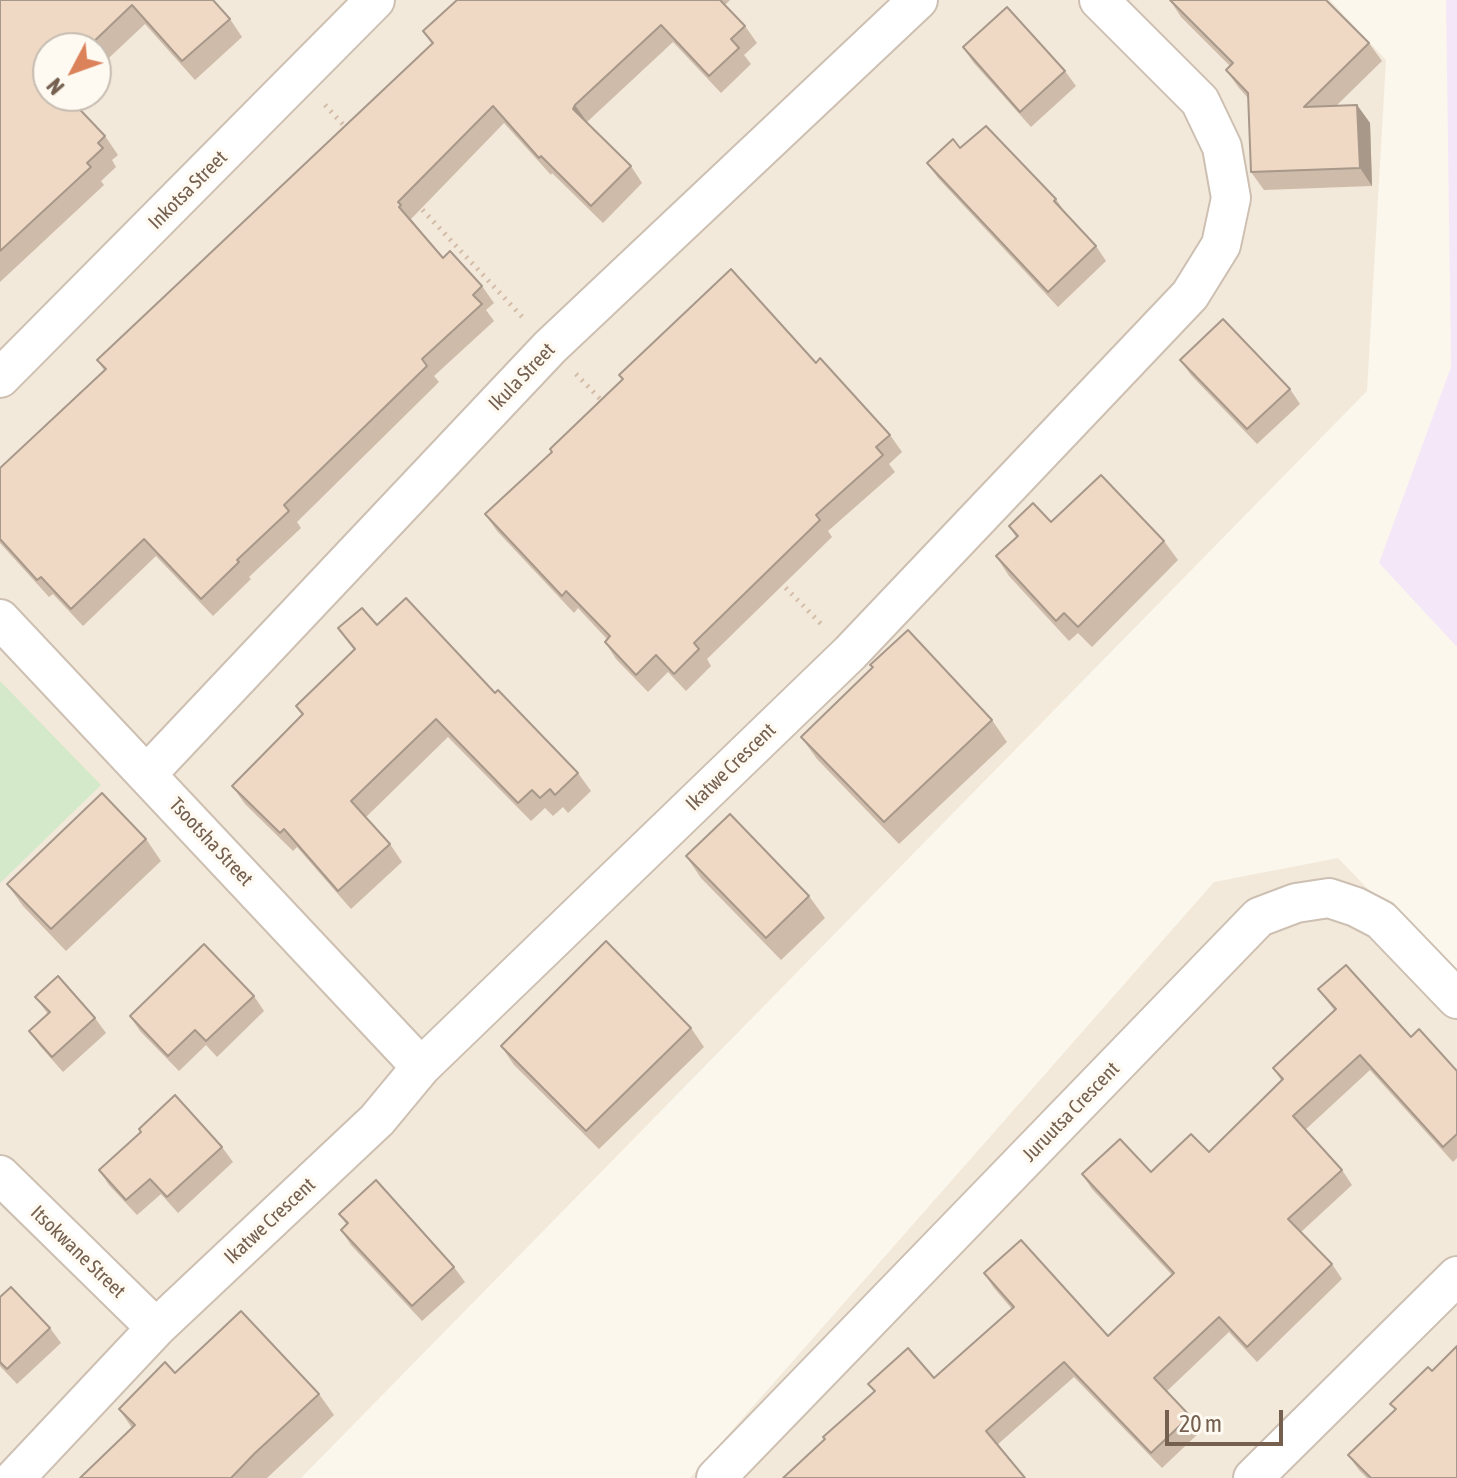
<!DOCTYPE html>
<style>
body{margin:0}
#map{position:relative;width:1457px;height:1478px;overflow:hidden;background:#fbf7ec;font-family:"Asap Condensed",sans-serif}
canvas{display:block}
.north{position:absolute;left:32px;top:32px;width:80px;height:80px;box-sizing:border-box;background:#fefaf2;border:2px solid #c7bcb1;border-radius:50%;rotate:229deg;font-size:22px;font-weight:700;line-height:32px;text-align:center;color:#756050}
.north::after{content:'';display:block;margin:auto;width:28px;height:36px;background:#db825b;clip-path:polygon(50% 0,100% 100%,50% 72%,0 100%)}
.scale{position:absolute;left:1165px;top:1410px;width:118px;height:36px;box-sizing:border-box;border:4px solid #756050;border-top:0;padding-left:10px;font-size:24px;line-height:28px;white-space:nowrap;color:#756050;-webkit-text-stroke:6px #fefaf2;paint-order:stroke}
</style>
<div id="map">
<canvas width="1457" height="1478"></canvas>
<div class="north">N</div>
<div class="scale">20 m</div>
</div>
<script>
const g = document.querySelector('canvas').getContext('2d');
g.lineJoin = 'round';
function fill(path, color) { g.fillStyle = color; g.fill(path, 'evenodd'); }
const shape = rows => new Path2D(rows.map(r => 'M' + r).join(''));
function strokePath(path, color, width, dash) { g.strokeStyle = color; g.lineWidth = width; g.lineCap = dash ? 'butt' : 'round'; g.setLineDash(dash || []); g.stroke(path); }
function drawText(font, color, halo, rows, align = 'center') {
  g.font = font + ' "Asap Condensed",sans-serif'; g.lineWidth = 7; g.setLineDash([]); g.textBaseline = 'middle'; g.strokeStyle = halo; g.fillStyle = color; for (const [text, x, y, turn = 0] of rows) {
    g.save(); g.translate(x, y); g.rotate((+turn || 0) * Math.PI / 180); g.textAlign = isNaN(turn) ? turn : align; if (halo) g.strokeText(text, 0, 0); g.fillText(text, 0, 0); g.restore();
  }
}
fill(shape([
 [0,0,1330,0,1386,60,1367,391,301,1478,0,1478],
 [48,48,96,48,96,96,48,96],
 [1338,858,1457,981,1457,1478,690,1478,1214,882]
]), '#f3e9da');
fill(shape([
 [1446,0,1457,0,1457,647,1379,563,1451,367]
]), '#f4e8f8');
fill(shape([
 [0,681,101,785,0,883]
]), '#d4e9ca');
const street = shape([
 [0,378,375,0],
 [0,619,421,1067],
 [147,774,550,347,918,0],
 [0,1175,156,1328],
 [15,1478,156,1328,377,1120,421,1067,850,653,1190,295,1221,245,1231,198,1222,147,1200,101,1099,0],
 [716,1478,1259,917,1296,903,1329,898,1356,907,1381,920,1457,999],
 [1253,1478,1457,1276]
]);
strokePath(street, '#cdc0b2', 42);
strokePath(shape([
 [325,105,348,130],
 [417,204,525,320],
 [576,374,605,404],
 [780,582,824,627]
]), '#d4bda8', 5, [2, 6]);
strokePath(street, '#fff', 38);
fill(shape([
 [0,0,213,0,230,19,242,37,195,80,145,24,96,70,96,48,48,48,48,96,68,96,105,136,118,155,112,160,116,167,101,181,104,185,0,282],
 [457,0,730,0,725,5,745,26,757,43,744,55,751,64,721,93,673,42,587,122,631,166,642,183,603,223,552,173,551,175,504,123,411,219,443,258,482,286,494,303,486,310,494,321,434,376,439,382,297,522,301,528,249,577,251,579,213,616,156,556,83,626,53,594,49,597,0,543,0,468,104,370,97,360,432,44,423,31],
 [1170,0,1369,43,1382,61,1336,106,1357,105,1370,123,1372,186,1264,190,1251,172,1248,98,1239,88,1226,70,1230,66,1181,17],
 [963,47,1065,71,1076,86,1031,127,973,62],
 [960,148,1056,199,1066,214,1096,246,1106,261,1058,307,938,178,927,163],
 [1180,360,1290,389,1300,404,1257,444,1191,375],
 [816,363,890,435,902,452,889,464,895,472,828,531,832,537,707,659,711,666,686,691,668,672,648,692,616,659,605,642,607,639,578,608,574,613,497,531,485,514,552,452,623,379,619,375],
 [1051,522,1164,541,1178,560,1092,647,1078,633,1069,641,1009,576,996,556,1016,537,1009,526],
 [377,625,495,693,578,773,591,791,568,813,563,807,553,816,545,808,531,821,448,737,365,818,390,844,402,862,351,909,297,847,293,851,245,804,232,786,302,715,296,706,354,650,338,628],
 [992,720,1007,742,899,844,817,759,801,737],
 [146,839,161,861,66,951,23,906,7,884],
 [686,856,809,896,825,918,781,960,701,878],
 [1318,989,1411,1037,1457,1071,1457,1158,1453,1162,1370,1070,1305,1130,1342,1170,1352,1185,1301,1232,1332,1264,1342,1279,1257,1362,1229,1332,1167,1391,1190,1416,1201,1431,1162,1468,1074,1377,997,1445,874,1391,868,1384,934,1378,1012,1309,994,1288,984,1273,1108,1336,1172,1275,1092,1189,1082,1174,1151,1172,1209,1152,1281,1080,1273,1068,1334,1010],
 [254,996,264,1011,217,1057,206,1045,179,1071,140,1031,130,1016],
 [35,997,95,1018,106,1033,63,1072,40,1046,29,1031,48,1014],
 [691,1028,704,1047,599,1149,514,1065,501,1046],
 [222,1147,233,1162,178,1213,161,1194,137,1215,109,1185,99,1170],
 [339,1214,454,1267,465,1282,422,1321,351,1245,341,1230,346,1224],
 [0,1297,50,1328,61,1343,17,1384,0,1366],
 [1432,1371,1457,1478,1367,1478,1359,1470,1348,1455,1395,1410,1390,1404],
 [175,1373,319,1394,334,1415,267,1478,80,1478,132,1428,119,1409]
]), '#cebba9');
fill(shape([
 [575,105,587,122,573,109],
 [1357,105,1370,123,1372,186,1360,168]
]), '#a7988a');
const building = shape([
 [0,0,213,0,230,19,182,61,132,5,87,48,48,48,48,96,67,96,105,136,98,143,103,148,87,163,91,167,0,251,0,0],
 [457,0,720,0,745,26,731,39,739,48,709,76,661,25,575,105,573,109,631,166,591,206,541,156,539,158,493,106,398,202,401,205,399,207,443,258,450,251,482,286,473,295,482,304,422,359,427,366,284,505,289,511,237,560,239,562,201,599,144,539,71,609,41,577,37,580,0,539,0,468,106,369,97,360,433,43,423,31,457,0],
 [1170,0,1326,0,1369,43,1304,107,1357,105,1360,168,1251,172,1248,93,1226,70,1233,63,1170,0],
 [1007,7,1065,71,1020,112,963,47,1007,7],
 [986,126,1056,199,1054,201,1096,246,1048,292,927,163,953,139,960,148,986,126],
 [731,269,816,363,820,358,890,435,876,447,883,455,816,515,820,520,694,643,699,649,674,674,656,655,636,675,605,642,610,636,566,591,562,596,485,514,552,452,550,449,623,379,619,375,731,269],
 [1223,319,1290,389,1247,429,1180,360,1223,319],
 [1101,475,1164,541,1078,627,1064,613,1056,621,996,556,1018,536,1009,526,1033,503,1051,522,1101,475],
 [406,598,495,693,498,690,578,773,555,795,550,789,540,798,532,790,518,803,436,719,351,801,390,844,338,891,284,829,280,833,232,786,303,714,296,706,355,649,338,628,362,608,377,625,406,598],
 [908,630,992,720,884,822,801,737,873,667,870,665,908,630],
 [102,793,146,839,51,929,7,884,102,793],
 [730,814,809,896,766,938,686,856,730,814],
 [606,941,691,1028,586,1131,501,1046,606,941],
 [204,944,254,996,206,1041,195,1030,168,1056,130,1016,204,944],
 [1346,965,1411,1037,1419,1029,1457,1071,1457,1134,1443,1147,1360,1055,1293,1116,1342,1170,1288,1219,1332,1264,1247,1347,1219,1317,1154,1378,1190,1416,1151,1453,1064,1362,986,1431,1025,1478,783,1478,825,1439,823,1437,875,1391,868,1384,908,1348,934,1378,1014,1307,984,1273,1021,1240,1108,1336,1174,1273,1082,1174,1120,1139,1151,1172,1191,1134,1209,1152,1283,1079,1273,1068,1336,1009,1318,989,1346,965],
 [58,976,95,1018,52,1057,29,1031,50,1012,35,997,58,976],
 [175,1095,222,1147,167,1197,150,1179,126,1200,99,1170,141,1132,139,1129,175,1095],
 [376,1180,454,1267,412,1306,341,1230,348,1223,339,1214,376,1180],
 [11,1287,50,1328,7,1369,0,1362,0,1297,11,1287],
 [241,1311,319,1394,255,1453,231,1478,80,1478,135,1425,119,1409,165,1362,175,1373,241,1311],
 [1457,1346,1457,1478,1371,1478,1348,1455,1396,1409,1390,1404,1428,1367,1432,1371,1457,1346]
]);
fill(building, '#efd9c5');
strokePath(building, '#a7988a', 2);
drawText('20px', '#756050', '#fefaf2', [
 ["Inkotsa Street",188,190,-45],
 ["Ikula Street",522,377,-46],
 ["Ikatwe Crescent",731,767,-44],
 ["Tsootsha Street",211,842,47],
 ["Juruutsa Crescent",1071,1112,-46],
 ["Ikatwe Crescent",270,1221,-43],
 ["Itsokwane Street",78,1252,44]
]);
</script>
